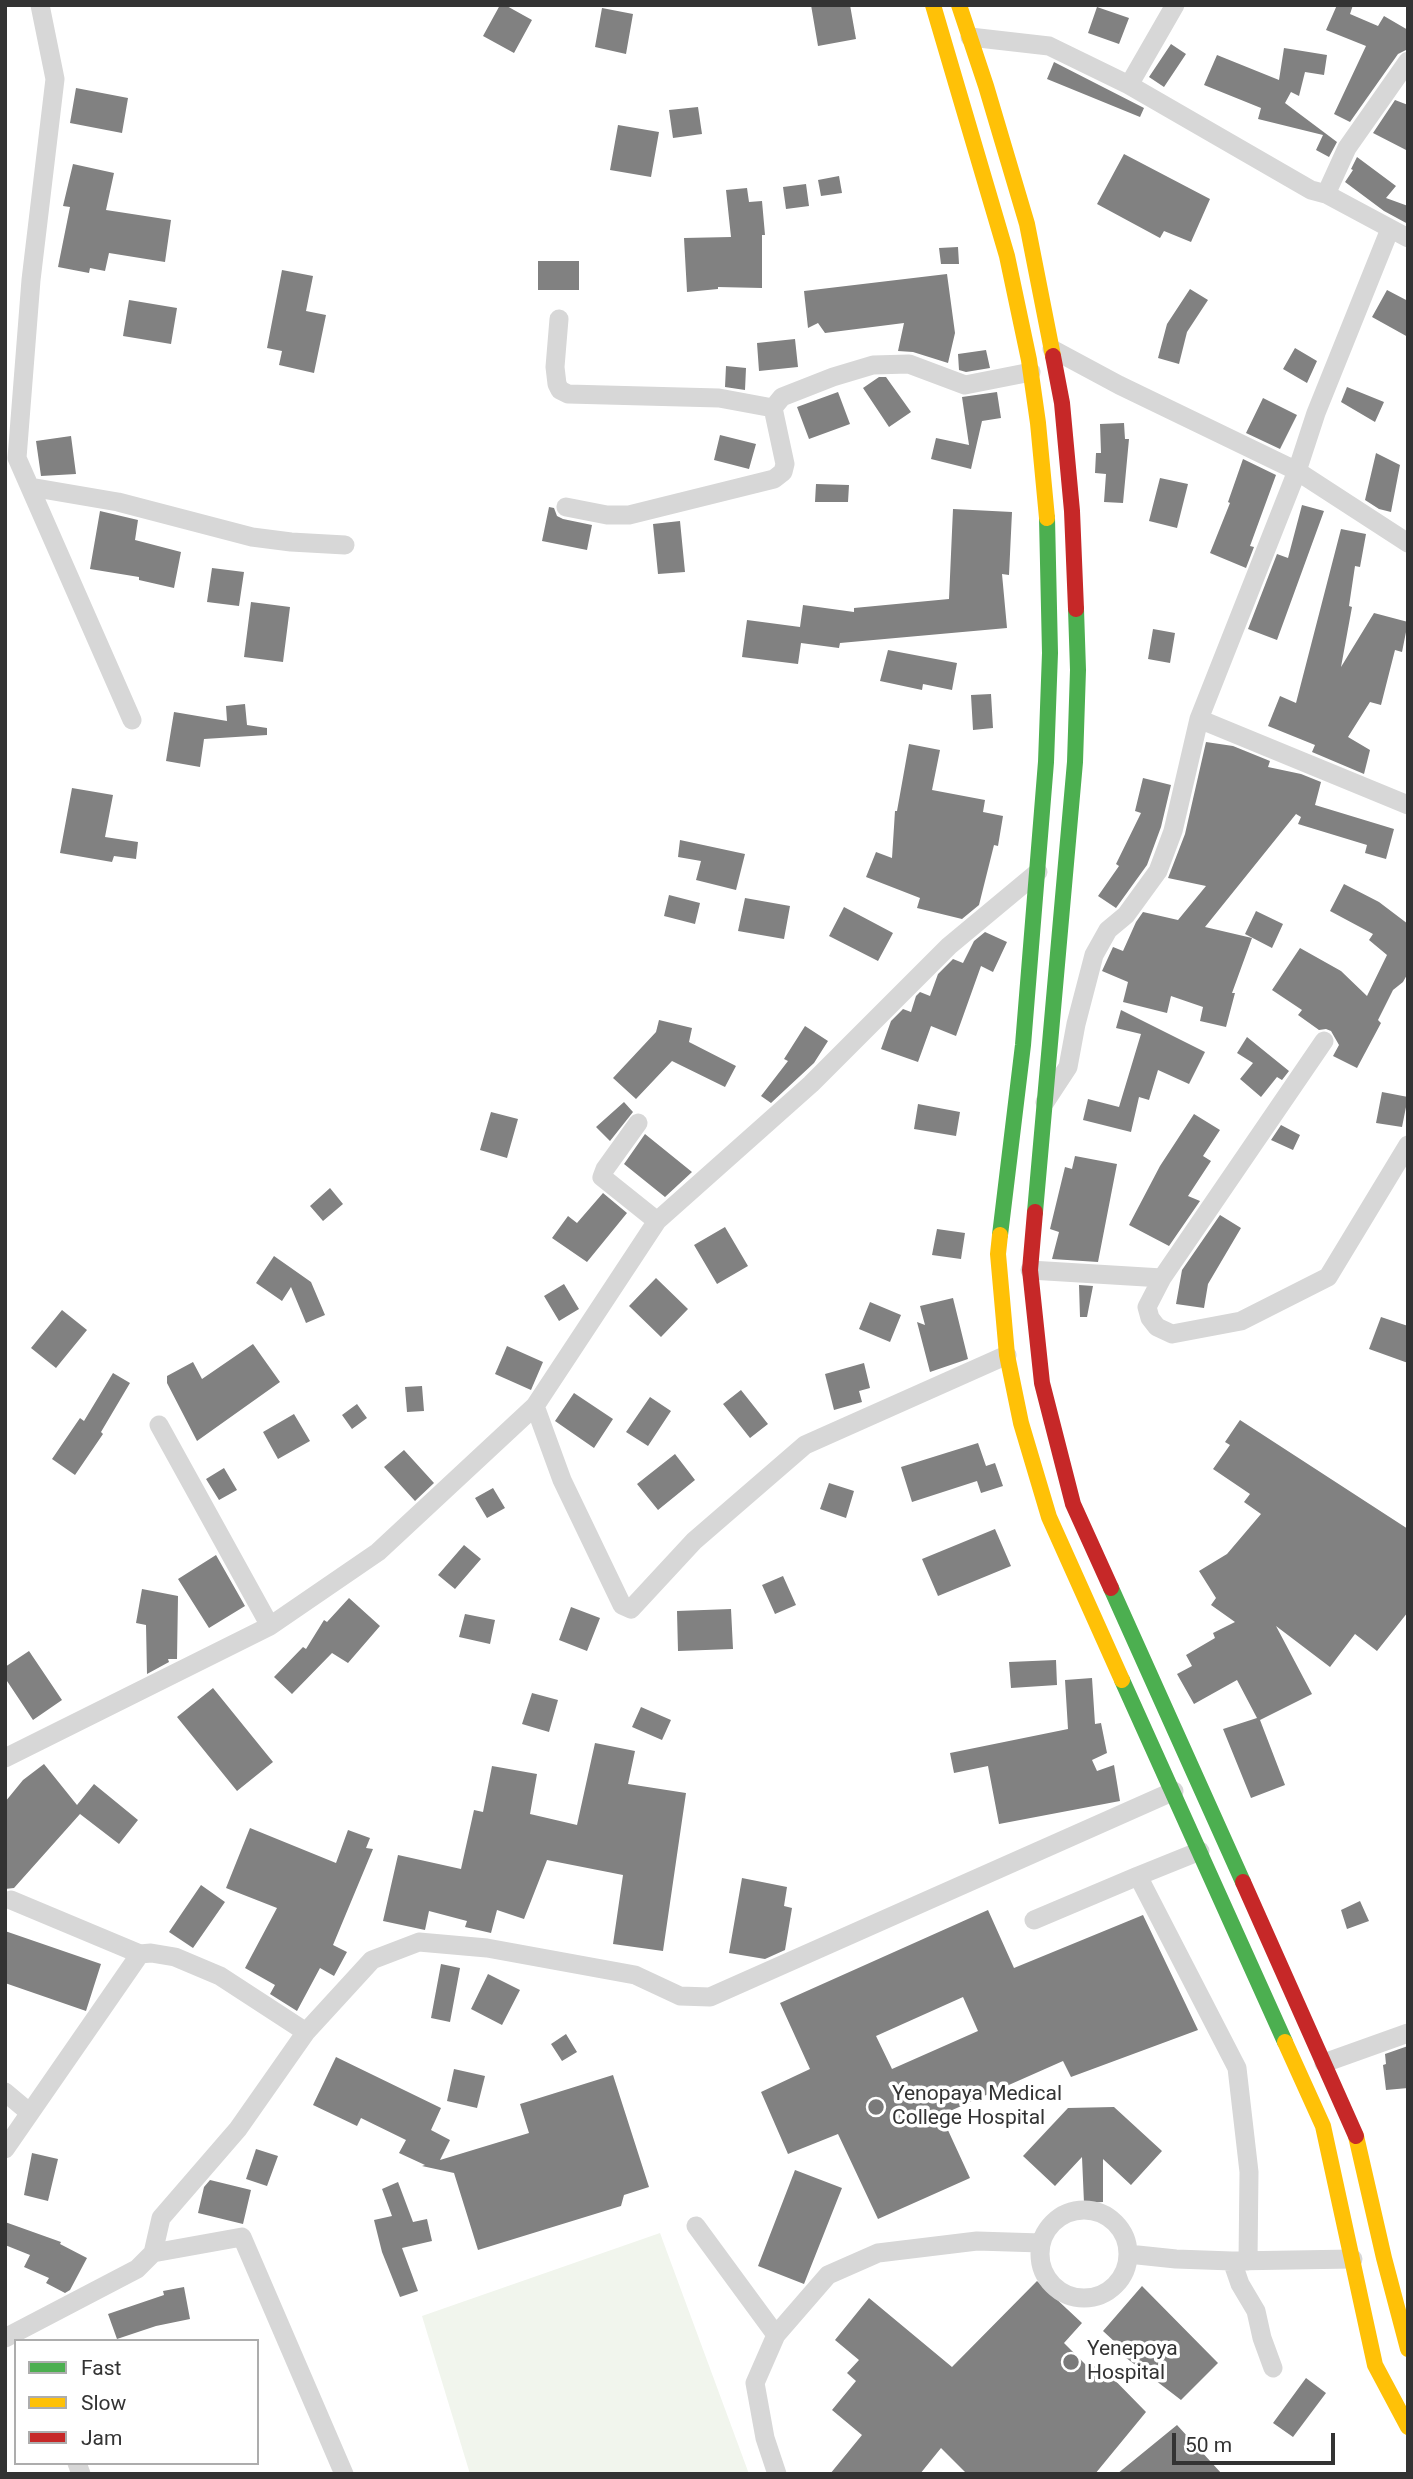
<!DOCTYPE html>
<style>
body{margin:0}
#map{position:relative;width:1413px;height:2479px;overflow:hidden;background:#fff;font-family:Roboto,sans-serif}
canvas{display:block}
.frame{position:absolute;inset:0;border:7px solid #333;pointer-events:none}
.legend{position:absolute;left:14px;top:2339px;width:245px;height:126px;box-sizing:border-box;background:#fff;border:2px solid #adadad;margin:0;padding:9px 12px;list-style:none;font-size:21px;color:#333}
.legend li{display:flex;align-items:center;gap:14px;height:35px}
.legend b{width:35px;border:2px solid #adadad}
.scale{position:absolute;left:1172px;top:2433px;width:163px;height:32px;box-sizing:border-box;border:4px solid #333;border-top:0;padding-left:9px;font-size:21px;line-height:24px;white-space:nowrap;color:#333;-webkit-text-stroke:5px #fff;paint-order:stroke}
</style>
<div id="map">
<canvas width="1413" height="2479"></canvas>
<div class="frame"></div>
<ul class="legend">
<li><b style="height:9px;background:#4caf50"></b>Fast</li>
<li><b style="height:9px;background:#ffc107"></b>Slow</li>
<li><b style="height:9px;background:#c62828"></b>Jam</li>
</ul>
<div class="scale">50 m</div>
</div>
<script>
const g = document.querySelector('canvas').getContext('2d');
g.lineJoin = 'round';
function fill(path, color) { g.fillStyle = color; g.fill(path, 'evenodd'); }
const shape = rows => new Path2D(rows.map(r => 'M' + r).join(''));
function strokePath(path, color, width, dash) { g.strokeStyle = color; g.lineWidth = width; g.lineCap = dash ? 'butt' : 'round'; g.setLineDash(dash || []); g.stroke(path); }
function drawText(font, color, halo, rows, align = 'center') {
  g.font = font + ' Roboto,sans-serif'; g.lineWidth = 7; g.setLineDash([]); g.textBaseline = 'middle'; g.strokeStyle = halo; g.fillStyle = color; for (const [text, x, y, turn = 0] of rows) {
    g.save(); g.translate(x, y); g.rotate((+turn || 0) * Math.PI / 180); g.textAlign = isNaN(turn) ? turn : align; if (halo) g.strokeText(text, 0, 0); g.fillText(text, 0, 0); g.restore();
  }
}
fill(shape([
 [660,2233,749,2474,470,2474,422,2316]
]), '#f1f5ed');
fill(shape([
 [500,5,505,5,532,20,514,53,483,36],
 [811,5,850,5,856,39,818,46],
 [1337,5,1353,5,1350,14,1378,26,1384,16,1408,30,1408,49,1398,54,1350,122,1334,114,1366,46,1326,30],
 [1097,7,1129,18,1119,44,1088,33],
 [602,8,633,14,626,54,595,47],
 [1171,44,1186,54,1164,87,1149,77],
 [1284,48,1327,55,1324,75,1305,72,1299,96,1291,92,1285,103,1337,142,1329,157,1316,150,1323,135,1258,119,1261,108,1204,85,1217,55,1279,80],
 [1054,62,1144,108,1140,117,1047,79],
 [76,88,128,98,122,133,70,123],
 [1395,100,1408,105,1408,151,1373,133],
 [698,107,702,134,673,138,669,110],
 [618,125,659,132,651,177,610,170],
 [1124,154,1210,199,1191,242,1164,231,1160,238,1097,204],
 [1357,157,1396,186,1386,198,1408,206,1408,224,1384,211,1345,182,1353,170,1351,169],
 [73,164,114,173,106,210,171,220,165,262,109,253,105,271,90,268,89,273,58,267,70,207,63,206],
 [839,176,842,193,821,196,818,180],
 [806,184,809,206,786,209,783,187],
 [747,188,749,202,762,201,765,235,762,235,762,288,718,287,718,289,687,292,684,238,731,237,726,190],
 [958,247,959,264,941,264,939,248],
 [538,261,579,261,579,290,538,290],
 [282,270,313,276,306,311,326,315,314,373,279,365,282,351,267,348],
 [947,274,955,333,948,363,913,352,898,351,904,323,825,333,818,323,808,328,804,291],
 [1190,289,1208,300,1187,332,1179,364,1158,358,1167,324],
 [1387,290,1408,301,1408,337,1372,317],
 [129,300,177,308,171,344,123,336],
 [795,339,798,367,759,371,757,343],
 [1295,348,1317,361,1307,383,1283,369],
 [986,350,990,368,966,372,959,370,958,354],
 [726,366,746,368,745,390,725,387],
 [879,377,886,377,911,412,889,427,863,388],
 [1347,387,1384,402,1375,422,1341,402],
 [838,392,850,424,809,439,797,407],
 [997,392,1001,418,982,421,971,469,931,459,936,438,969,445,962,397],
 [1263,398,1297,415,1280,449,1246,433],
 [1124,423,1125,439,1129,439,1123,503,1104,502,1106,474,1095,473,1096,453,1101,453,1100,424],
 [720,435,756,444,749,469,714,460],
 [71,436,76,474,41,476,36,441],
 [1376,453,1400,465,1391,512,1379,509,1365,500],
 [1243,459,1276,475,1250,546,1254,547,1246,568,1210,553,1230,503,1228,502],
 [1160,478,1188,484,1177,528,1149,521],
 [816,484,849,485,848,502,815,502],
 [1302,505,1324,511,1277,640,1248,629,1277,554,1288,558],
 [549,507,554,508,557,516,563,519,592,525,587,550,542,541],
 [953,509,1012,512,1009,575,1002,574,1007,628,840,643,839,648,801,643,798,664,742,657,747,620,800,627,803,605,854,612,854,608,949,599],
 [100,511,138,520,135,540,181,552,174,588,139,580,139,577,90,569],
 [680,521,685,572,658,574,653,524],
 [1341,529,1366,534,1360,567,1355,566,1349,606,1352,607,1341,667,1374,613,1408,622,1402,652,1395,650,1381,705,1370,702,1348,737,1370,750,1364,774,1312,752,1315,745,1268,726,1280,696,1296,703],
 [212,568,244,572,239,606,207,602],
 [251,602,290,607,283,662,244,657],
 [1153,629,1175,633,1170,663,1148,659],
 [888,650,957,663,952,690,923,684,922,690,880,681],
 [991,694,993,728,973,730,971,695],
 [245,704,247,725,267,728,267,735,204,739,200,767,166,761,174,712,227,721,226,706],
 [1206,742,1233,746,1270,761,1268,767,1301,774,1321,782,1315,805,1394,829,1386,859,1365,853,1367,845,1298,824,1301,817,1296,814,1205,927,1252,938,1232,993,1235,993,1226,1027,1200,1021,1203,1007,1171,996,1167,1013,1123,1002,1128,982,1102,971,1113,947,1123,951,1136,922,1143,912,1178,920,1206,886,1168,878,1185,834],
 [909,744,940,750,932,790,985,800,983,812,1003,816,998,846,994,845,979,905,962,919,917,908,920,898,866,877,876,852,892,858,895,811,897,811],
 [1143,778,1171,785,1161,827,1147,865,1116,908,1098,896,1119,866,1116,864,1141,813,1135,811],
 [72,788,113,795,105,837,138,842,136,859,114,856,112,862,60,853],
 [680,840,745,854,736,890,696,880,701,861,678,857],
 [1344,884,1379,902,1408,924,1408,973,1403,982,1393,990,1378,1020,1381,1023,1357,1068,1333,1056,1339,1045,1331,1031,1326,1029,1319,1030,1298,1015,1302,1010,1272,990,1300,948,1341,971,1367,996,1387,955,1369,940,1373,934,1330,911],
 [669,895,700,903,695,924,664,916],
 [745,898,790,906,784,939,738,931],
 [844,907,893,933,878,961,829,936],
 [1256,911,1283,924,1272,948,1245,934],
 [985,932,1007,942,993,972,981,966,956,1036,931,1026,918,1062,881,1049,891,1021,903,1009,911,1012,916,996,920,992,930,996,938,974,953,959,963,963,974,941],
 [1121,1010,1205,1052,1189,1084,1158,1070,1149,1100,1139,1097,1131,1132,1083,1120,1088,1099,1119,1107,1141,1034,1116,1028],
 [659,1020,692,1028,689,1042,736,1066,725,1087,672,1061,636,1099,613,1078,656,1032],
 [805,1026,828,1041,814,1063,771,1103,761,1096,788,1061,784,1059],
 [1247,1037,1289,1071,1282,1080,1277,1077,1261,1097,1240,1079,1253,1063,1237,1053],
 [1382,1092,1408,1097,1402,1127,1376,1123],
 [624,1102,633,1112,610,1141,596,1127],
 [918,1104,960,1112,956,1136,914,1129],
 [491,1112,518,1119,507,1158,480,1150],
 [1194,1114,1220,1130,1203,1156,1211,1161,1188,1196,1200,1201,1169,1246,1129,1225,1160,1166],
 [1281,1125,1300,1135,1293,1150,1271,1140],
 [645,1134,692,1172,665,1197,624,1164],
 [1075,1156,1117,1164,1098,1262,1052,1259,1059,1232,1050,1229,1065,1167,1072,1169],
 [330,1188,343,1204,323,1221,310,1206],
 [603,1193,627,1213,587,1262,552,1238,568,1216,577,1223],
 [1220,1215,1241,1228,1208,1284,1204,1308,1176,1304,1182,1270],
 [725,1227,748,1266,717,1284,694,1245],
 [937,1229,965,1233,961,1259,932,1255],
 [274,1256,311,1282,325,1315,306,1323,291,1287,282,1301,256,1283],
 [656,1278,688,1309,661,1337,629,1306],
 [564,1284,579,1309,559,1321,544,1296],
 [1079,1285,1093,1286,1087,1317,1080,1317],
 [953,1298,968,1359,930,1372,917,1322,925,1325,920,1306],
 [870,1302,901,1315,890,1342,859,1329],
 [62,1310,87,1330,56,1368,31,1348],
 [1381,1317,1408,1326,1408,1363,1369,1349],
 [253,1344,280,1382,197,1441,167,1383,167,1376,193,1362,202,1379],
 [507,1346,543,1362,531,1390,495,1374],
 [864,1363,870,1388,859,1391,862,1402,834,1410,825,1374],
 [113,1373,130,1383,101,1432,103,1434,75,1475,52,1459,80,1418,84,1421],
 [422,1386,424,1411,407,1412,405,1387],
 [741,1390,768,1424,750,1438,723,1404],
 [574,1393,613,1419,594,1448,555,1421],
 [650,1397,671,1411,648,1446,626,1432],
 [357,1404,367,1418,352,1429,342,1415],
 [294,1414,310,1441,278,1459,263,1432],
 [1240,1420,1408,1529,1408,1612,1377,1651,1355,1634,1330,1667,1276,1626,1312,1694,1260,1720,1285,1785,1251,1798,1223,1729,1257,1718,1237,1680,1194,1704,1177,1674,1192,1666,1186,1655,1215,1638,1213,1633,1235,1622,1211,1605,1216,1598,1199,1571,1227,1554,1261,1514,1244,1502,1250,1494,1213,1469,1230,1445,1225,1442],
 [978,1443,986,1466,995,1463,1003,1486,981,1493,977,1481,912,1502,901,1467],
 [404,1450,434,1483,415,1501,384,1467],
 [675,1454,695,1480,658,1510,637,1484],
 [224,1468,237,1490,219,1500,206,1479],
 [829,1483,854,1491,846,1518,820,1509],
 [493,1488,505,1508,487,1518,475,1498],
 [995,1529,1011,1566,938,1596,922,1559],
 [464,1545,481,1559,455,1589,438,1575],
 [216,1555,245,1606,209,1628,178,1579],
 [783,1576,796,1605,775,1614,762,1585],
 [142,1589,178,1596,177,1659,168,1659,169,1662,147,1674,146,1625,136,1623],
 [349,1598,380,1626,348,1663,332,1653,292,1694,274,1677,303,1647,306,1649,324,1620,327,1622],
 [571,1607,600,1618,587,1651,559,1640],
 [731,1609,733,1649,678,1651,677,1611],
 [465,1614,495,1620,490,1644,459,1637],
 [29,1651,62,1700,33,1720,5,1678,5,1667],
 [1056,1660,1057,1685,1011,1688,1009,1662],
 [1092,1678,1095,1724,1101,1723,1107,1753,1092,1760,1097,1771,1114,1765,1120,1801,999,1824,988,1766,954,1773,950,1753,1068,1729,1065,1680],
 [213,1688,273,1762,237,1791,177,1717],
 [532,1693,558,1700,549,1732,522,1724],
 [641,1707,671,1720,662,1740,632,1727],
 [595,1743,635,1751,628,1784,686,1793,663,1951,613,1944,623,1875,547,1860,524,1919,497,1910,491,1933,465,1927,467,1921,429,1911,425,1930,383,1921,398,1855,461,1869,474,1810,483,1812,492,1766,537,1774,530,1814,577,1825],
 [44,1764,77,1805,94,1784,138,1820,119,1844,80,1814,14,1888,5,1889,5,1802,23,1780],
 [250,1828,336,1863,348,1830,370,1838,366,1848,373,1849,333,1945,347,1952,334,1976,320,1968,297,2011,270,1994,275,1985,245,1968,277,1908,226,1888],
 [742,1878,787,1887,784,1906,792,1908,785,1950,765,1959,729,1953],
 [201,1885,225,1902,193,1948,169,1932],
 [1360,1901,1369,1921,1347,1929,1341,1910],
 [988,1910,1014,1968,1143,1915,1198,2030,1071,2077,1063,2061,941,2115,970,2178,878,2219,838,2134,788,2154,761,2092,810,2069,780,2003],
 [963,1997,978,2031,892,2069,876,2036],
 [5,1931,101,1964,86,2011,5,1983],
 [441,1964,460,1968,450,2022,431,2018],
 [488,1974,520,1990,502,2025,471,2009],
 [566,2034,577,2052,562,2061,551,2044],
 [1408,2046,1408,2088,1386,2090,1383,2065,1386,2064,1385,2054],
 [336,2057,441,2108,431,2130,450,2140,440,2160,529,2133,520,2104,613,2075,649,2187,624,2195,621,2206,478,2250,454,2173,422,2166,425,2165,399,2153,406,2140,361,2118,357,2126,313,2105],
 [454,2069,485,2076,477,2108,447,2101],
 [1114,2107,1162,2151,1131,2185,1103,2159,1103,2202,1084,2203,1082,2157,1055,2186,1023,2156,1068,2108],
 [256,2149,278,2156,267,2186,246,2179],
 [32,2153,58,2159,48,2201,24,2195],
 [795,2170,842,2188,804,2284,758,2266],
 [210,2180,251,2190,243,2224,198,2213,204,2187],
 [398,2182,413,2222,427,2219,432,2241,402,2248,418,2291,400,2297,382,2252,374,2220,392,2216,382,2189],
 [5,2222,61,2242,60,2244,87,2258,70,2290,65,2293,46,2283,49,2278,24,2267,30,2255,5,2245],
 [1037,2281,1082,2323,1064,2343,1091,2370,1098,2363,1146,2412,1095,2474,967,2474,941,2448,920,2474,830,2474,862,2435,832,2410,856,2381,847,2373,859,2360,835,2340,869,2298,952,2367],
 [1142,2286,1218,2363,1181,2400,1112,2347,1116,2343,1103,2331],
 [184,2287,190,2319,156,2326,117,2339,108,2314,164,2295,163,2291],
 [1306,2378,1326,2393,1293,2437,1273,2423],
 [1177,2425,1222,2474,1117,2474]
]), '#818181');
strokePath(shape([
 [40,5,55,79,31,280,17,458,132,720],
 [970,37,1049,46,1129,85,1311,190,1326,194,1408,238],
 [1129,85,1175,5],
 [1326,194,1347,148,1408,61],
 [559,319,555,367,557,384,560,390,568,394,719,398,773,408],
 [1052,349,1119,385,1297,471,1408,543],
 [30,487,118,502,252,537,291,542,345,545],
 [566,507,607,515,629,515,774,479,783,472,785,464,773,408,782,397,833,377,873,365,909,364,965,385,1031,372],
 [1199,719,1408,805],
 [1324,1041,1162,1278,1147,1307,1150,1318,1157,1327,1172,1334,1241,1321,1328,1277,1408,1145],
 [1045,1102,1068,1067,1076,1024,1094,955,1108,930,1126,915,1158,871,1173,831,1199,719,1297,471,1316,413,1390,229],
 [638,1123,605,1169,602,1177,657,1221],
 [1030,1270,1162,1278],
 [535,1406,562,1480,622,1605,631,1609,694,1541,805,1445,1007,1355],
 [159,1425,270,1626],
 [5,1758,270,1626,378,1552,535,1406,657,1221,811,1084,949,946,1038,872],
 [1138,1876,1200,1851],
 [11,1900,140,1954],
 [1034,1920,1138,1876,1237,2068,1249,2172,1248,2261],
 [1324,2063,1408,2033],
 [5,2092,30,2113],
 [5,2149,140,1954,151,1953,175,1957,220,1976,306,2032],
 '1040 2254a44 44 0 1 1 88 0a44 44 0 1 1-88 0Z',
 [696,2226,776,2335],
 [153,2253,161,2218,238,2129,306,2032,372,1960,419,1942,487,1948,635,1975,680,1996,710,1997,1174,1791],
 [1128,2254,1176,2259,1232,2261,1353,2259],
 [1232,2261,1240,2284,1256,2311,1262,2338,1273,2368],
 [5,2338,137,2269,153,2253,242,2237,344,2474],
 [77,2463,81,2474],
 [777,2474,765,2438,755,2383,776,2335,828,2275,878,2253,977,2241,1041,2243]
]), '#d7d7d7', 19);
strokePath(shape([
 [1035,1212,1075,762,1078,670,1076,609],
 [1000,1235,1023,1045,1046,762,1050,653,1047,518],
 [1111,1588,1243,1882],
 [1122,1680,1285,2042]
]), '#4caf50', 16);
strokePath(shape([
 [933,5,1007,256,1029,360,1038,423,1047,518],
 [959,5,986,86,1027,224,1053,356],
 [1000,1235,998,1254,1007,1355,1021,1423,1049,1517,1122,1680],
 [1285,2042,1323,2126,1375,2365,1408,2427],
 [1356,2136,1384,2258,1408,2349]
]), '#ffc107', 16);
strokePath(shape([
 [1053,356,1062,403,1072,511,1076,609],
 [1035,1212,1030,1270,1042,1383,1073,1504,1111,1588],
 [1243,1882,1356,2136]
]), '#c62828', 16);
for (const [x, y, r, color] of [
 [876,2107,9,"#7a7a7a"],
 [1071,2362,9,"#7a7a7a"]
]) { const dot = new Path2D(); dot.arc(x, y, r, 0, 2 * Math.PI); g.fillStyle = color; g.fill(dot); strokePath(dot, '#fff', 2.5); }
drawText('21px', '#333', '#fff', [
 ["Yenopaya Medical",892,2095],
 ["College Hospital",892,2119],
 ["Yenepoya",1087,2350],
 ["Hospital",1087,2374]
], 'left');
</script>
